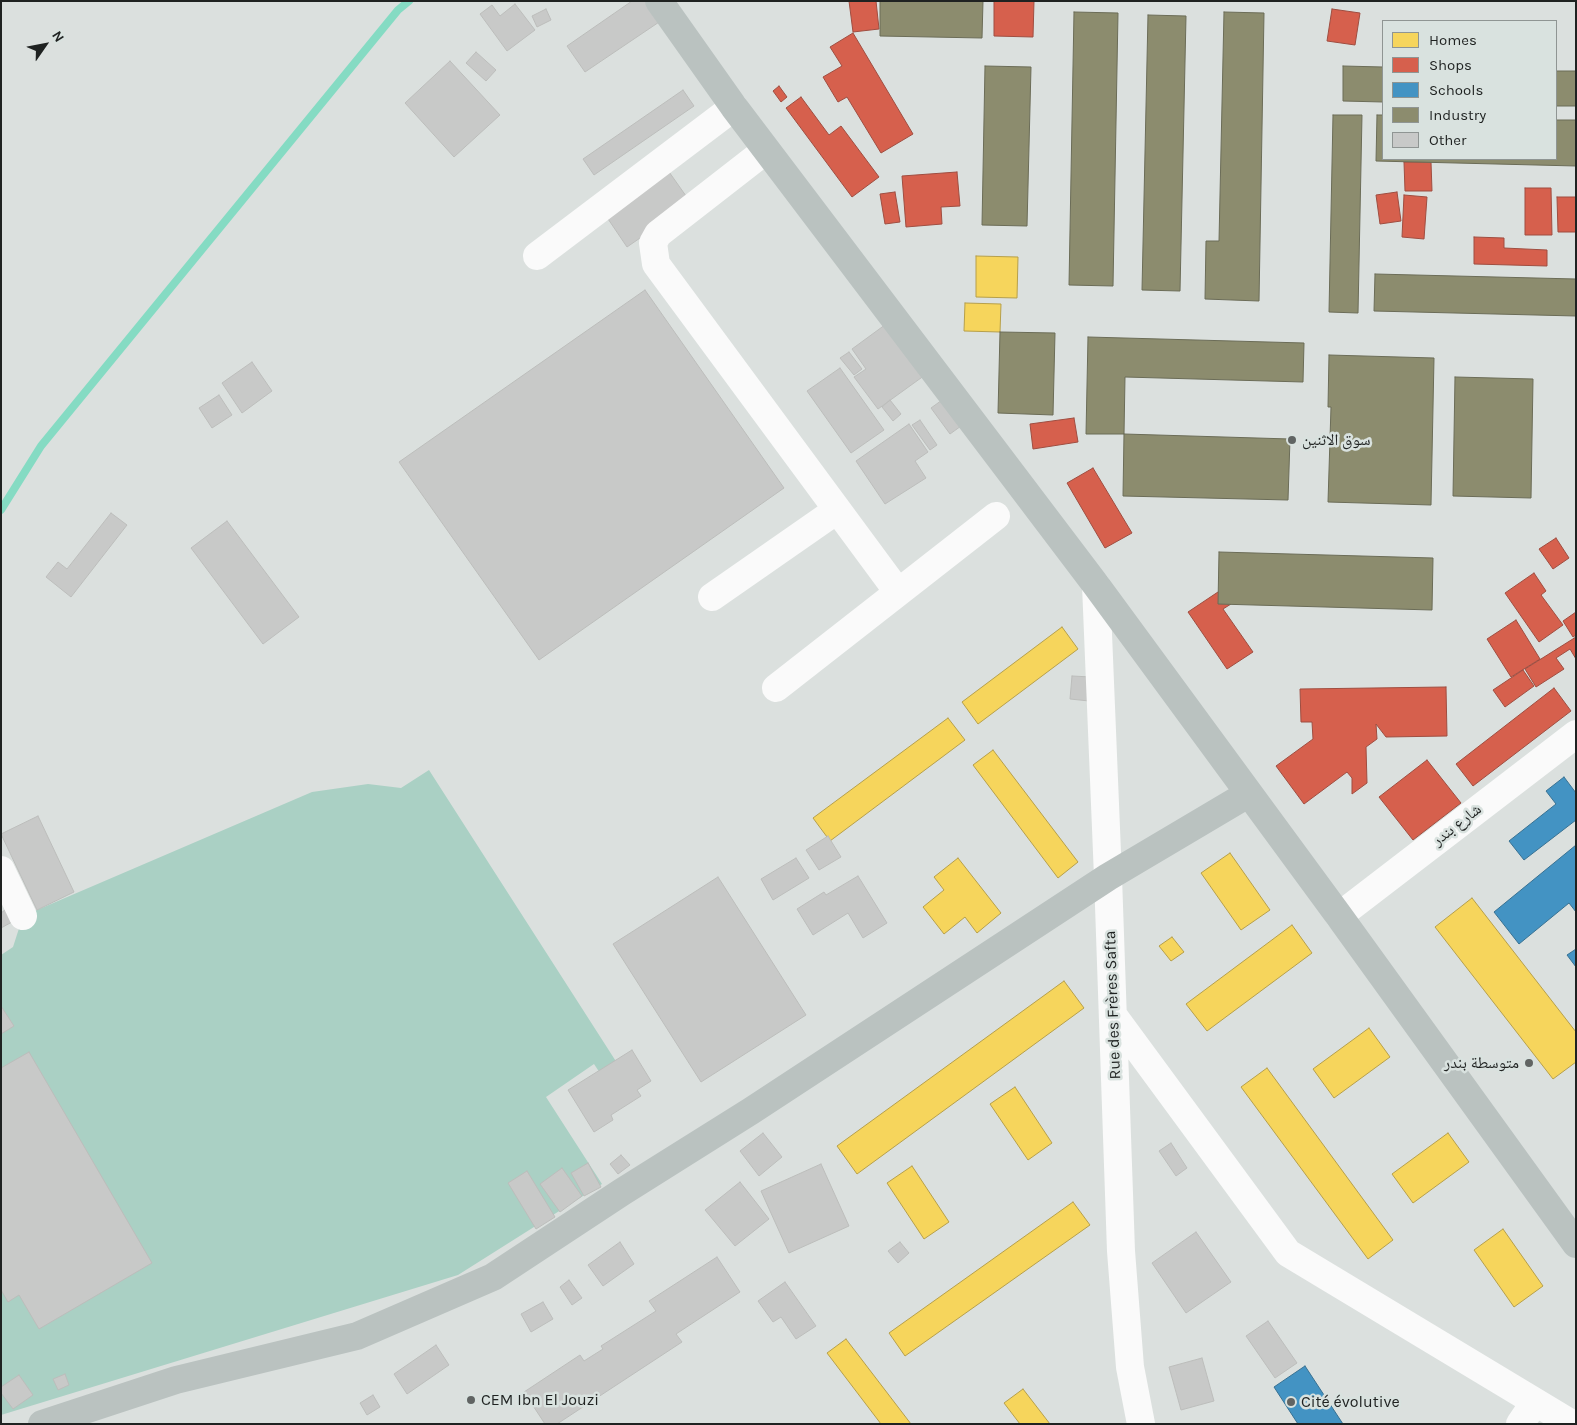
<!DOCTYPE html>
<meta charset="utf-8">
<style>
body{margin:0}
#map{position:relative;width:1577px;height:1425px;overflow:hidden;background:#dbe0de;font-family:Karla,sans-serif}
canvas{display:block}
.frame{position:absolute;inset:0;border:2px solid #1f2221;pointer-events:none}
.legend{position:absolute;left:1382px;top:20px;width:175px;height:140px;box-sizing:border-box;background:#d9e2df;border:1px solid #8f9593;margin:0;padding:6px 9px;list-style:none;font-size:15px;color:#1f2221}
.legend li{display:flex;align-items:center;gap:10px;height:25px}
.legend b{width:25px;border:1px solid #8f9593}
.north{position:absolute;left:20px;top:20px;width:50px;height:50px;-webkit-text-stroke:4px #d9e2df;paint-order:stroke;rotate:57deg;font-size:14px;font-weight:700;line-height:20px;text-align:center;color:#1f2221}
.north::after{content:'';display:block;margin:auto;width:18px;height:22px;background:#1f2221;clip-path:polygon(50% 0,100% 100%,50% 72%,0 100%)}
</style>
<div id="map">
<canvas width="1577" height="1425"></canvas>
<div class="frame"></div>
<ul class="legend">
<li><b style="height:14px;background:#f6d55c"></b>Homes</li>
<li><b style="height:14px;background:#d6604d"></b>Shops</li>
<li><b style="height:14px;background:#4393c3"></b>Schools</li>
<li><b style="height:14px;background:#8c8c6e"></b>Industry</li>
<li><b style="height:14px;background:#c8c9c8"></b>Other</li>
</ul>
<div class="north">N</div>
</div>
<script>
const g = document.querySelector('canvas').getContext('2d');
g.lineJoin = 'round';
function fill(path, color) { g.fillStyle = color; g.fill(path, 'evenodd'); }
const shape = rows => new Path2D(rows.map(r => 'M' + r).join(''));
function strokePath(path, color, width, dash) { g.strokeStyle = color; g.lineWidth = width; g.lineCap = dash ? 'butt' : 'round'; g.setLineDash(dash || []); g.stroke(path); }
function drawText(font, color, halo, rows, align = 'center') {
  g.font = font + ' Karla,"Noto Naskh Arabic",sans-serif'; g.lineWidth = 5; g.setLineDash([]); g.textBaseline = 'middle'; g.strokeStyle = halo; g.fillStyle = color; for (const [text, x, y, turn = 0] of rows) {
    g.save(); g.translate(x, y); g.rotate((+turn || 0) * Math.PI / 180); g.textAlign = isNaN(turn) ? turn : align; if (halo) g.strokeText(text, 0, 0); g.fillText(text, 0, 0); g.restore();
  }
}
fill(shape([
 [429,770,635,1091,617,1099,594,1064,546,1097,602,1184,458,1275,1,1415,1,955,13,947,23,916,312,792,368,784,401,788]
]), '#aad0c4');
const homes = shape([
 [976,256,1018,257,1017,298,976,297,976,256],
 [965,303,1001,304,1000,332,964,331,965,303],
 [1062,627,1078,649,978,724,962,702,1062,627],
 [948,718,965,740,830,841,813,818,948,718],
 [993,750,1078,862,1058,878,973,765,993,750],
 [1230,853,1270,910,1241,930,1201,873,1230,853],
 [958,858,1001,913,977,933,965,917,944,934,923,907,944,890,934,877,958,858],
 [1472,898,1576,1032,1576,1062,1553,1079,1435,927,1472,898],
 [1292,925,1312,953,1207,1031,1186,1004,1292,925],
 [1172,937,1184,952,1171,961,1159,946,1172,937],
 [1064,981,1084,1008,857,1174,837,1146,1064,981],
 [1369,1028,1390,1057,1334,1098,1313,1069,1369,1028],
 [1267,1068,1393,1240,1368,1259,1241,1087,1267,1068],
 [1015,1087,1052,1143,1028,1160,990,1104,1015,1087],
 [1448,1133,1469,1162,1413,1203,1392,1174,1448,1133],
 [912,1166,949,1222,924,1239,887,1183,912,1166],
 [1073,1202,1090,1225,905,1356,889,1333,1073,1202],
 [1503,1229,1543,1286,1514,1307,1474,1250,1503,1229],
 [846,1339,911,1424,881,1424,827,1353,846,1339],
 [1023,1389,1050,1424,1020,1424,1004,1403,1023,1389]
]);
fill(homes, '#f6d55c');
strokePath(homes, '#b69f4a', 1);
const shops = shape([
 [849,1,876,1,879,29,853,32,849,1],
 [994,1,1034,1,1033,37,994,36,994,1],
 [1332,9,1360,13,1355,45,1327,41,1332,9],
 [853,33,913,134,881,153,847,97,838,102,823,77,842,66,830,47,853,33],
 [779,86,787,97,781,102,773,91,779,86],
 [801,97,829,135,841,126,879,177,852,197,786,108,801,97],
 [1404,162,1431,162,1432,191,1405,191,1404,162],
 [957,172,960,206,941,207,942,224,906,227,902,176,957,172],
 [1525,188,1551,188,1552,235,1525,235,1525,188],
 [895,192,900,222,885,224,880,194,895,192],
 [1397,192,1401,221,1380,224,1376,195,1397,192],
 [1404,195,1427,197,1424,239,1402,237,1404,195],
 [1557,197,1576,197,1576,232,1558,232,1557,197],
 [1474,237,1504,238,1504,248,1547,250,1547,266,1474,264,1474,237],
 [1074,418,1078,442,1033,449,1030,424,1074,418],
 [1093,468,1132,533,1105,548,1067,483,1093,468],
 [1556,538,1569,558,1553,569,1539,549,1556,538],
 [1534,573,1546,591,1541,595,1563,625,1539,642,1505,593,1534,573],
 [1221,590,1231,604,1223,609,1253,652,1227,669,1188,612,1221,590],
 [1576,612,1576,635,1573,637,1563,621,1576,612],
 [1516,620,1540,659,1511,677,1487,639,1516,620],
 [1576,637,1576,659,1570,649,1556,658,1564,669,1536,687,1525,669,1576,637],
 [1523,670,1534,686,1505,707,1493,690,1523,670],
 [1446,687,1447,736,1386,737,1376,724,1377,739,1366,747,1367,783,1352,794,1352,778,1347,772,1304,804,1276,766,1313,739,1312,722,1301,722,1300,689,1446,687],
 [1554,688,1571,711,1473,786,1456,764,1554,688],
 [1427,760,1461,803,1413,840,1379,797,1427,760]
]);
fill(shops, '#d6604d');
strokePath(shops, '#9f4d40', 1);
const schools = shape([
 [1564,777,1576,793,1576,820,1524,860,1509,841,1556,804,1546,791,1564,777],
 [1576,845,1576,912,1569,903,1519,944,1494,912,1576,845],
 [1576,949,1576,967,1567,955,1576,949],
 [1305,1366,1343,1424,1298,1424,1274,1387,1305,1366]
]);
fill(schools, '#4393c3');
strokePath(schools, '#387192', 1);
const industry = shape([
 [880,1,983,1,982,38,880,36,880,1],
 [1074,12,1118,13,1113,286,1069,285,1074,12],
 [1224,12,1264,13,1259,301,1205,299,1206,241,1219,241,1224,12],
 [1148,15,1186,16,1180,291,1142,290,1148,15],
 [985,66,1031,67,1027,226,982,225,985,66],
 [1343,66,1383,67,1383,102,1343,101,1343,66],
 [1556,71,1576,71,1576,106,1556,106,1556,71],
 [1333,115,1362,115,1358,313,1329,312,1333,115],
 [1377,115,1383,115,1383,159,1556,159,1556,120,1576,120,1576,166,1376,161,1377,115],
 [1375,274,1576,279,1576,316,1374,311,1375,274],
 [1000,332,1055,333,1053,415,998,413,1000,332],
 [1088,337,1304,343,1303,382,1125,377,1124,434,1086,434,1088,337],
 [1329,355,1434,358,1431,505,1328,502,1331,407,1328,407,1329,355],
 [1455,377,1533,379,1531,498,1453,496,1455,377],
 [1124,434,1290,439,1288,500,1123,496,1124,434],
 [1219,552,1433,558,1432,610,1218,604,1219,552]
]);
fill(industry, '#8c8c6e');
strokePath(industry, '#6b6c57', 1);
strokePath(shape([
 [1,510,41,446,398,10,409,1]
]), '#85dbc3', 8);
const building = shape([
 [632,1,658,1,668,16,585,72,567,46,632,1],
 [515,4,535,30,507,51,480,14,492,5,500,16,515,4],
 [546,9,551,20,537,27,532,16,546,9],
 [476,52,496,70,486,81,466,63,476,52],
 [450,61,500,115,454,157,405,103,450,61],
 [683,90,694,106,594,175,583,159,683,90],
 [667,169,691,203,627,247,604,213,667,169],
 [645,290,784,488,539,660,399,462,645,290],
 [893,319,932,370,878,409,854,377,866,369,852,349,893,319],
 [849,352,862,369,854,375,840,358,849,352],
 [252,362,272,391,242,413,222,383,252,362],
 [840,368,884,430,851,453,807,391,840,368],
 [219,395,232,415,212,428,199,408,219,395],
 [949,395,968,421,950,434,931,408,949,395],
 [890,400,901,414,893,421,882,407,890,400],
 [920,420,937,445,930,450,912,425,920,420],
 [909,424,928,452,915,461,926,478,885,504,856,461,909,424],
 [111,513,127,525,71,597,46,577,58,562,67,569,111,513],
 [227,521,299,617,263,644,191,548,227,521],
 [1072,676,1091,677,1089,701,1070,699,1072,676],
 [38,816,74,892,37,910,1,834,38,816],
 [828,836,841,857,819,870,806,850,828,836],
 [796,858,809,878,773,900,761,879,796,858],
 [858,876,887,923,863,938,848,913,813,935,797,909,824,892,826,895,858,876],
 [718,877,806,1015,701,1082,613,944,718,877],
 [5,910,12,922,1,928,1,913,5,910],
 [1,1006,14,1026,1,1034,1,1006],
 [632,1050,651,1081,637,1090,641,1096,611,1115,613,1120,594,1132,568,1090,632,1050],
 [29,1052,152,1263,39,1329,19,1295,8,1302,1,1290,1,1068,29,1052],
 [763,1133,782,1157,759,1176,740,1151,763,1133],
 [1171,1143,1187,1168,1176,1176,1159,1151,1171,1143],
 [621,1155,630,1165,618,1174,610,1164,621,1155],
 [588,1163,601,1187,584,1196,571,1173,588,1163],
 [821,1164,849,1226,789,1253,761,1191,821,1164],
 [562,1168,582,1196,560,1212,540,1184,562,1168],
 [527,1171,555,1217,536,1229,508,1183,527,1171],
 [740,1182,769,1219,735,1246,705,1210,740,1182],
 [1196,1232,1231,1282,1186,1313,1152,1263,1196,1232],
 [620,1242,634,1264,603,1286,588,1265,620,1242],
 [900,1242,909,1253,898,1263,888,1251,900,1242],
 [717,1257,740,1292,676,1334,682,1342,557,1424,545,1424,524,1392,580,1355,584,1361,603,1349,601,1346,656,1311,649,1301,717,1257],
 [569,1280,582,1298,572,1305,560,1287,569,1280],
 [785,1282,816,1326,796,1339,781,1317,773,1322,758,1301,785,1282],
 [543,1302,553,1319,531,1332,521,1314,543,1302],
 [1268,1321,1297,1363,1275,1378,1246,1336,1268,1321],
 [436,1345,449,1365,407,1394,394,1374,436,1345],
 [1202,1358,1214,1401,1181,1410,1169,1367,1202,1358],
 [65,1374,69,1385,58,1390,53,1379,65,1374],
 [19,1375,33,1395,13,1409,1,1393,1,1387,19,1375],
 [373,1395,380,1407,367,1415,360,1403,373,1395]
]);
fill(building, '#c8c9c8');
strokePath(building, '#bcbdbb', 1);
strokePath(shape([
 [766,150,658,234,653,243,656,264,898,592],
 [537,256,734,107],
 [1096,585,1108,877,1121,1251,1130,1367,1141,1424],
 [712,597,837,510],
 [776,688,996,516],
 [1,870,23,916],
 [1339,916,1576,734],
 [1113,1015,1288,1253,1572,1424],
 [1520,1424,1535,1402]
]), '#fafafa', 28);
strokePath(shape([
 [659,1,734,107,1096,585,1339,916,1576,1244],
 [42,1424,176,1380,357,1336,493,1277,622,1192,751,1111,1108,877,1248,794]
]), '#bac2c0', 28);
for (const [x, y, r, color] of [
 [1292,440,5,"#616463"],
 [1529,1063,5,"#616463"],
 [471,1400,5,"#616463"],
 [1291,1402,5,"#616463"]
]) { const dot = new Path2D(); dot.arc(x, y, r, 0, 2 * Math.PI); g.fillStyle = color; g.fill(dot); strokePath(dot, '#d9e2df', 2); }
drawText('16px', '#1f2221', '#d9e2df', [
 ["ﺳﻮق اﻻﺛﻨﻴﻦ",1302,440],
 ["متوسطة بندر",1519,1063,"right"],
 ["CEM Ibn El Jouzi",481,1400],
 ["Cité évolutive",1301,1402]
], 'left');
drawText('16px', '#1f2221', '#d9e2df', [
 ["شارع بندر",1457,825,-38],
 ["Rue des Frères Safta",1113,1005,-92]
]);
</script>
